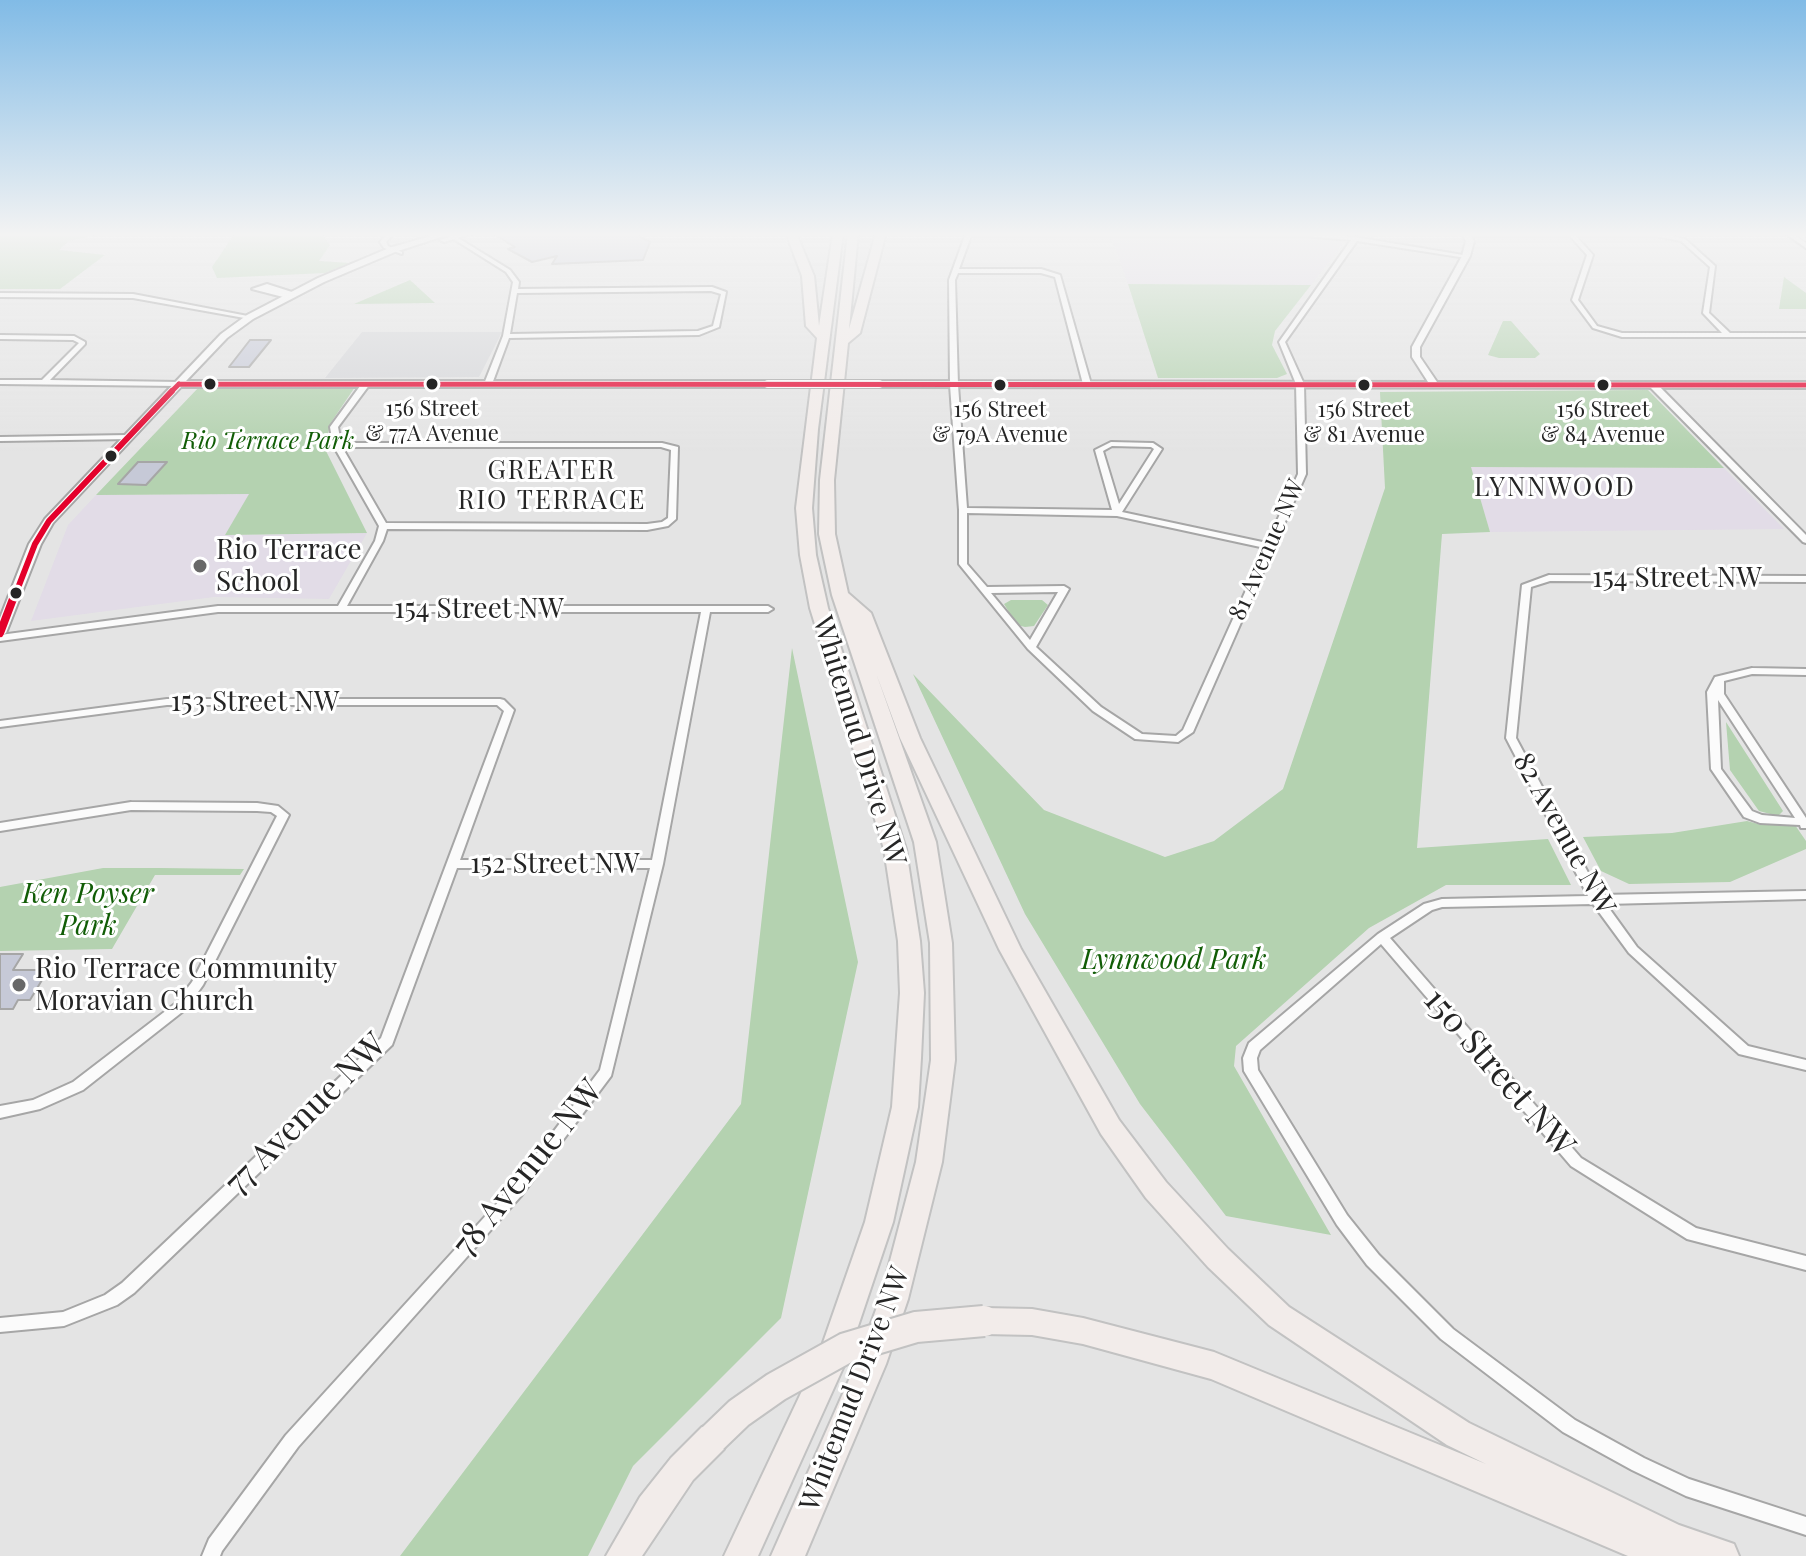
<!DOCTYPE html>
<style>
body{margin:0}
canvas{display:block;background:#e4e4e4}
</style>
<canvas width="1806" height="1556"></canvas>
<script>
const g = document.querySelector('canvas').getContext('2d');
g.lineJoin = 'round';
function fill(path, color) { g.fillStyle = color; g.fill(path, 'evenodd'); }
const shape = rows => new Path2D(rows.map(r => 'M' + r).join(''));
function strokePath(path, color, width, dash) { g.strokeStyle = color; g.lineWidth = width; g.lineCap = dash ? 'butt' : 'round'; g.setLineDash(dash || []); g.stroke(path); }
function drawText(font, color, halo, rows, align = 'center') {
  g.font = font + ' "Playfair Display",serif'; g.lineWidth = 6; g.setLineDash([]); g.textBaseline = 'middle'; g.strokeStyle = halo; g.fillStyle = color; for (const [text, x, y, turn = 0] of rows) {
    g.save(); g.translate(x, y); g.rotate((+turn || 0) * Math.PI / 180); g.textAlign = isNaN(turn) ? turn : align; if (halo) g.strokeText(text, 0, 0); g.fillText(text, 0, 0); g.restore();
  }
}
fill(shape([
 [362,332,502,332,479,377,325,378]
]), '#d5d6d9');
fill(shape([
 [1111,236,1301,237,1345,241,1311,285,1128,284],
 [1470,467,1724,468,1784,529,1490,532],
 [250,494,225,535,367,533,329,599,214,597,31,621,68,525,96,495]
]), '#e2dce7');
fill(shape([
 [0,233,106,233,69,241,59,250,105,255,60,289,0,289],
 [235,233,322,233,330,245,319,261,349,263,325,273,217,278,212,267],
 [1784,277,1806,293,1806,309,1779,309],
 [410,280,435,303,354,304],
 [1128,284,1311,285,1275,331,1272,345,1287,374,1277,378,1158,378],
 [1503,321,1511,321,1540,354,1535,358,1499,358,1488,355],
 [199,387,355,387,330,424,325,449,367,533,225,535,249,494,96,495],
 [1648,390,1724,468,1471,467,1490,532,1442,534,1417,848,1548,839,1571,885,1446,885,1369,928,1236,1046,1234,1066,1331,1235,1226,1216,1140,1104,1025,914,913,674,1044,810,1165,857,1214,841,1283,789,1385,488,1380,392],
 [1011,600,1042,600,1048,605,1034,626,1025,627,1017,625,1004,604],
 [792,648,858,962,781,1318,633,1466,588,1556,400,1556,741,1104],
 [1726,722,1783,811,1778,816,1759,811,1730,770],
 [1747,821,1762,825,1795,825,1806,841,1806,849,1730,882,1629,884,1601,871,1583,837,1672,833],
 [103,868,159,868,244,869,240,875,155,875,112,949,0,951,0,887]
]), '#b4d2b0');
const building = shape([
 [492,233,633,233,650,242,643,260,552,264,557,256,532,262,508,249,515,247,492,233],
 [250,340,271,340,249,367,229,367,250,340],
 [138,462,167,462,146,485,118,484,138,462],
 [0,954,23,954,13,970,48,970,30,1000,18,1000,13,1009,0,1009,0,954]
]);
fill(building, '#c6c9d7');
strokePath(building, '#a6a6a6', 2);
const minor = shape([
 [387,233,394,233,386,242,388,246,402,252,402,254,384,248,380,242,387,233],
 [444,233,450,233,510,270,519,282,518,289,712,287,726,292,719,327,699,335,509,338,492,384,485,386,484,384,503,336,513,282,506,272,444,233],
 [711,291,721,294,713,326,698,331,510,334,517,293,711,291],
 [1316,233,1355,237,1469,256,1466,258,1357,241,1285,342,1304,384,1306,474,1193,732,1178,742,1135,739,1093,711,1028,649,959,564,959,510,950,385,949,280,966,233,1316,233],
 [971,236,1304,236,1351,240,1279,342,1296,384,1298,474,1267,543,1122,512,1162,449,1153,443,1111,442,1095,450,1112,510,967,508,958,385,955,280,958,273,1041,273,1055,277,1083,384,1087,386,1091,384,1060,275,1041,269,959,269,971,236],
 [1112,446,1151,447,1154,449,1119,504,1103,451,1112,446],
 [967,513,1117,516,1265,548,1183,730,1176,736,1142,734,1101,707,1036,647,1069,589,1064,586,987,587,967,564,967,513],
 [1058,592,1030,640,991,593,1058,592],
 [1660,233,1685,239,1715,266,1709,313,1730,333,1806,333,1806,337,1622,337,1593,328,1572,300,1587,255,1570,236,1466,236,1463,234,1660,233],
 [1576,236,1655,236,1681,241,1710,267,1703,313,1722,333,1622,333,1597,326,1578,300,1593,255,1576,236],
 [1785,233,1792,233,1806,243,1806,248,1785,233],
 [267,284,295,293,296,294,293,296,290,295,287,298,252,289,267,284],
 [0,293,133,294,253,317,250,319,133,298,0,297,0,293],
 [0,335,74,336,85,342,85,344,50,380,179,382,183,384,179,386,0,384,0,380,42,380,79,343,73,340,0,339,0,335],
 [363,382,370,384,338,427,341,443,662,443,678,447,676,519,668,526,647,530,387,529,383,541,347,606,768,606,773,609,768,612,710,612,663,864,611,1076,521,1196,298,1447,222,1551,220,1556,202,1556,209,1539,286,1435,511,1188,600,1070,650,868,457,868,392,1045,134,1293,117,1305,64,1326,0,1332,0,1318,63,1312,105,1295,122,1283,381,1038,504,711,497,705,167,705,0,727,0,721,167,699,500,699,504,700,514,710,460,860,652,860,701,612,218,612,0,641,0,635,218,606,338,606,375,541,379,526,333,445,330,427,363,382],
 [342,447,661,447,671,450,668,518,662,522,647,524,386,523,342,447],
 [1650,383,1656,383,1806,535,1806,543,1803,542,1650,387,1650,383],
 [128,435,131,435,131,439,0,441,0,437,128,435],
 [1549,575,1806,576,1806,582,1550,581,1531,587,1516,738,1600,895,1806,891,1806,899,1606,904,1637,947,1748,1046,1806,1060,1806,1070,1739,1054,1629,953,1593,904,1442,907,1432,910,1390,938,1581,1158,1696,1228,1806,1256,1806,1270,1687,1239,1571,1166,1381,944,1260,1050,1257,1058,1258,1070,1347,1215,1379,1255,1453,1329,1575,1420,1644,1458,1689,1479,1806,1517,1806,1535,1686,1496,1632,1470,1563,1432,1441,1339,1367,1265,1337,1225,1244,1071,1243,1058,1249,1043,1378,934,1424,904,1442,899,1588,896,1506,738,1522,585,1549,575],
 [1752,668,1806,669,1806,675,1752,674,1724,681,1724,694,1806,818,1806,828,1801,828,1800,825,1760,823,1744,817,1711,769,1707,692,1715,677,1752,668],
 [1718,700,1795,818,1762,815,1752,811,1721,769,1718,700],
 [131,802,257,803,278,806,289,815,203,985,186,1009,83,1090,40,1109,0,1118,0,1106,33,1100,73,1082,176,1003,192,982,277,816,271,812,257,811,131,810,0,831,0,823,131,802]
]);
const tertiary = shape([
 [441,233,453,233,395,252,324,282,253,319,227,338,186,381,768,381,773,384,768,387,181,387,53,523,41,544,6,633,0,637,0,618,29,544,45,519,221,334,247,315,318,278,389,248,441,233],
 [461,233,474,233,444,242,440,240,461,233],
 [1462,233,1469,233,1474,241,1470,256,1420,347,1420,357,1437,382,1806,382,1806,388,879,387,874,384,879,381,1428,382,1412,357,1412,347,1462,256,1466,241,1462,233]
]);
const secondary = shape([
 [1795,233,1805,233,1806,241,1803,240,1795,233]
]);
const motorway = shape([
 [786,233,796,233,814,276,819,326,833,233,843,233,818,429,812,508,816,555,828,608,906,849,920,941,924,993,921,1058,918,1107,893,1222,847,1359,758,1556,724,1556,818,1357,865,1222,892,1107,900,993,898,941,884,849,810,608,800,555,796,508,817,338,806,326,802,276,786,233],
 [848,233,858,233,849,329,876,233,886,233,860,333,848,343,834,480,835,534,848,593,871,613,920,738,1021,949,1119,1120,1166,1182,1228,1249,1289,1307,1469,1423,1679,1525,1734,1544,1739,1556,1628,1556,1211,1379,1083,1344,1032,1335,984,1334,974,1330,969,1321,974,1312,984,1308,1032,1309,1083,1318,1214,1352,1486,1464,1447,1445,1269,1325,1208,1267,1146,1198,1101,1134,999,949,900,738,876,673,936,842,952,943,955,1060,942,1162,908,1299,886,1364,805,1556,771,1556,856,1364,880,1299,916,1162,931,1060,930,943,914,842,832,595,819,534,820,480,848,233],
 [713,1423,724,1427,729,1438,724,1449,693,1480,642,1556,606,1556,640,1497,671,1458,702,1427,713,1423]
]);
strokePath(minor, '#a6a6a6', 4);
strokePath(tertiary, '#a6a6a6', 4);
strokePath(secondary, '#a6a6a6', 4);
strokePath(motorway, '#c2c2c2', 4);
fill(minor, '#fbfbfb');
fill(tertiary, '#fbfbfb');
fill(secondary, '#fbfbfb');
fill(motorway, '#f2ecea');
const tertiaryBridge = shape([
 [768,384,879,384]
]);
const motorwayBridge = shape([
 [713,1438,739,1413,776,1387,846,1348,916,1327,984,1321]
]);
strokePath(tertiaryBridge, '#a6a6a6', 10, []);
strokePath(motorwayBridge, '#c2c2c2', 34, []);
strokePath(tertiaryBridge, '#fbfbfb', 8);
strokePath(motorwayBridge, '#f2ecea', 30);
strokePath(shape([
 [179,384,1806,385],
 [170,393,179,384]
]), '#e4002b', 5);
strokePath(shape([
 [16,593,35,544,49,521,172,391]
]), '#e4002b', 6);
strokePath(shape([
 [0,633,16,591]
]), '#e4002b', 8);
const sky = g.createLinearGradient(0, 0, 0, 451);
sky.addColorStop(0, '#81bbe6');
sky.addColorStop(0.52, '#f3f3f3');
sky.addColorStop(1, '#f3f3f300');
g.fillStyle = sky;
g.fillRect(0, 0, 1806, 451);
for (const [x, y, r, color] of [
 [210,384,7,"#252525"],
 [432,384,7,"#252525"],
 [1000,385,7,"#252525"],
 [1364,385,7,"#252525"],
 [1603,385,7,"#252525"],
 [111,456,7,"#252525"],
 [200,566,8,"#686868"],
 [16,593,7,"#252525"],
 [19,985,8,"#686868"]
]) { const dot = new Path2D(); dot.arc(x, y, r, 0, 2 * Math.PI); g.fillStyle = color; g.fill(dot); strokePath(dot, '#fff', 3); }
drawText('22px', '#252525', '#fff', [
 ["156 Street",432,409],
 ["& 77A Avenue",432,434],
 ["156 Street",1000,410],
 ["& 79A Avenue",1000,435],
 ["156 Street",1364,410],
 ["& 81 Avenue",1364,435],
 ["156 Street",1603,410],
 ["& 84 Avenue",1603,435]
]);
drawText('italic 24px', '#115d06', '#fff', [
 ["Rio Terrace Park",268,442]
]);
drawText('24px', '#252525', '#fff', [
 ["81 Avenue NW",1267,550,-66]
]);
g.letterSpacing = '2px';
drawText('26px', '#252525', '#fff', [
 ["GREATER",552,471],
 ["RIO TERRACE",552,501]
]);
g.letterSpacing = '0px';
g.letterSpacing = '2px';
drawText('26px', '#252525', '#fff', [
 ["LYNNWOOD",1555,488]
]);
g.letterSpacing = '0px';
drawText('28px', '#252525', '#fff', [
 ["Rio Terrace",216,550],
 ["School",216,582],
 ["Rio Terrace Community",35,969],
 ["Moravian Church",35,1001]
], 'left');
drawText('28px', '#252525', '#fff', [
 ["154 Street NW",1677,578],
 ["154 Street NW",479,609],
 ["153 Street NW",255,702],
 ["Whitemud Drive NW",859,741,73],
 ["82 Avenue NW",1564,834,61],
 ["152 Street NW",555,864],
 ["Whitemud Drive NW",855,1389,-69]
]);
drawText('italic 28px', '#115d06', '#fff', [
 ["Ken Poyser",88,894],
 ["Park",88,926],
 ["Lynnwood Park",1174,960]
]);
drawText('34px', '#252525', '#fff', [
 ["150 Street NW",1499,1073,49],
 ["77 Avenue NW",306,1114,-45],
 ["78 Avenue NW",528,1168,-51]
]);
</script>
